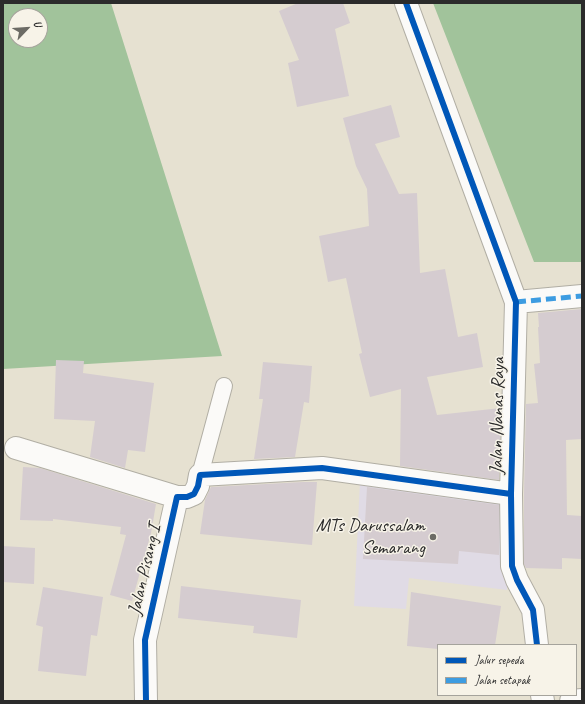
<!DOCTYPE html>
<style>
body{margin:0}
#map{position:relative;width:585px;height:704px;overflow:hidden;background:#e6e1d1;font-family:Caveat,sans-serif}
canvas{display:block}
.frame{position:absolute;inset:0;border:4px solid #2b2b2b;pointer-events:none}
.legend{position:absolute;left:437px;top:644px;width:140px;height:52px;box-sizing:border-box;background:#f7f3e8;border:1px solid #a5a39c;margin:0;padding:5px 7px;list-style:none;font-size:12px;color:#2b2b2b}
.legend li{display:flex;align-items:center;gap:8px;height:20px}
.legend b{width:20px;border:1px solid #a5a39c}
.north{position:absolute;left:8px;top:8px;width:40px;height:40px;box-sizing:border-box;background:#f7f3e8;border:1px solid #a5a39c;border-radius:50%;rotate:65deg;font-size:11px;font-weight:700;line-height:16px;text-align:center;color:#2b2b2b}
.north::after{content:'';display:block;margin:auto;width:14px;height:18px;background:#6c6b65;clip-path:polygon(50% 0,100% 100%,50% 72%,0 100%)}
</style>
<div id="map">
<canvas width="585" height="704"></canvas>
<div class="frame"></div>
<ul class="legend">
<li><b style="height:5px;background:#0057b8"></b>Jalur sepeda</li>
<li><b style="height:5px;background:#3d9ce1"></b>Jalan setapak</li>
</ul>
<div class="north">U</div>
</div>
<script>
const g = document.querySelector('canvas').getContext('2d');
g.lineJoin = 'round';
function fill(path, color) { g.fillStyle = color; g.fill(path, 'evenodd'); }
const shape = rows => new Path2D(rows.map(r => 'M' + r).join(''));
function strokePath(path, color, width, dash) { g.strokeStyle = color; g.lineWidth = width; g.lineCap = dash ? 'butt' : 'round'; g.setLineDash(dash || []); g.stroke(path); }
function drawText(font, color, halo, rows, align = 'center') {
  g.font = font + ' Caveat,sans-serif'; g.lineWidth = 3; g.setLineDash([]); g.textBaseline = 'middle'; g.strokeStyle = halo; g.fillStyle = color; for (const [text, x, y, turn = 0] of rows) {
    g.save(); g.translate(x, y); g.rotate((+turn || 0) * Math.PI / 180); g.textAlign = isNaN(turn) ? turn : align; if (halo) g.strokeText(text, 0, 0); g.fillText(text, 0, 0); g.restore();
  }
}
fill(shape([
 [360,481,509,496,507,590,409,578,406,609,354,606]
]), '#e0dbe5');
fill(shape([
 [3,3,111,3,222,356,3,369],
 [16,16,40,16,40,40,16,40],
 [433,3,582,3,582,262,534,262]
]), '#a1c39b');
fill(shape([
 [298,3,343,3,350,23,335,29,349,96,297,107,288,63,299,60,279,11],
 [391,105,400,137,375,144,399,194,417,193,420,273,445,269,458,337,477,333,483,367,427,377,437,415,501,408,499,480,400,466,401,389,370,397,359,354,362,353,346,278,328,282,319,236,369,226,367,189,356,166,343,118],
 [582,309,582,439,566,440,567,515,582,516,582,559,562,558,562,569,526,568,524,564,524,494,526,404,538,403,534,364,540,363,538,327,539,327,538,313],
 [56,360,84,361,83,373,154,383,145,452,128,450,125,468,90,457,95,421,54,419],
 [263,362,312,366,309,403,304,402,295,457,254,459,263,399,259,399],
 [23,467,40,468,156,504,151,533,132,601,110,595,126,535,120,534,121,527,53,519,53,521,20,520],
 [303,482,317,482,312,545,200,534,205,500,211,487],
 [367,487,499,505,499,555,459,551,458,564,363,559],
 [3,546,35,548,34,584,3,582],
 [181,586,301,600,297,638,253,633,254,626,178,618],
 [43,587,103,597,97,636,91,635,86,676,38,671,43,627,36,625],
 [411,592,501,606,495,645,438,645,438,649,407,646]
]), '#d5ccd0');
const service = shape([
 [200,475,224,386]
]);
const minor = shape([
 [406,3,516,302,511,494,512,566,517,580,533,610,537,645],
 [516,302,582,296],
 [16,448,177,497],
 [542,695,543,701],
 [146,701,145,640,177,497,187,497,194,494,198,486,200,475,322,468,511,494],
 [571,701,582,700]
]);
strokePath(service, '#b1aea4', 18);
strokePath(minor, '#b1aea4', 24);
strokePath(service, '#fbfaf8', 16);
strokePath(minor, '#fbfaf8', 22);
strokePath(shape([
 [516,302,582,296]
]), '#3d9ce1', 5, [10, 5]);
strokePath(shape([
 [406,3,516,302,511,494,512,566,517,580,533,610,537,645],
 [146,701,145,640,177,497,187,497,194,494,198,486,200,475,322,468,511,494]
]), '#0057b8', 6);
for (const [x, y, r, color] of [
 [433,537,4,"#6c6b65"]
]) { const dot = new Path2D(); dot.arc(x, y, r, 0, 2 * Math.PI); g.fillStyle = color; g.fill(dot); strokePath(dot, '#f7f3e8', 1.5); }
drawText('19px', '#2b2b2b', '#f7f3e8', [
 ["Jalan Nanas Raya",498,416,-89],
 ["Jalan Pisang I",145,570,-77]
]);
drawText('19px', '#2b2b2b', '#f7f3e8', [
 ["MTs Darussalam",425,526],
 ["Semarang",425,548]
], 'right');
</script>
